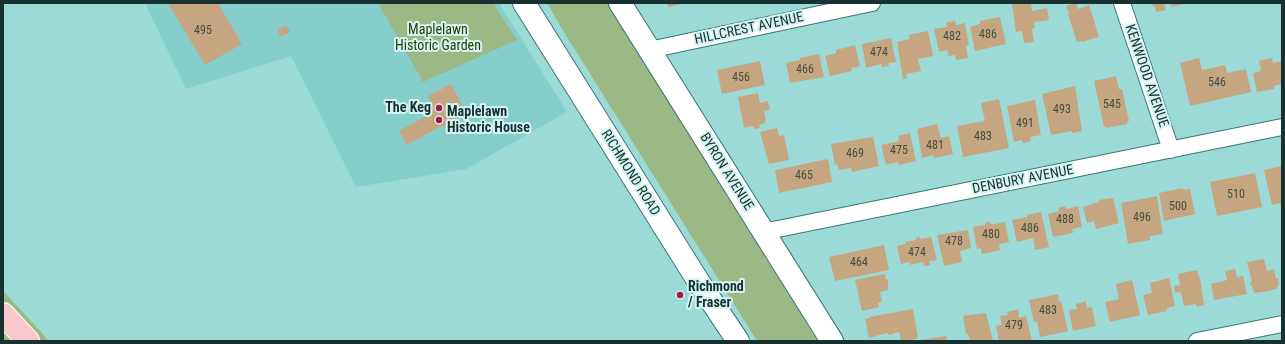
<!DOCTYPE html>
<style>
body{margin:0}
#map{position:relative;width:1285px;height:344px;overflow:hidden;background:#9bdad7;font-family:"Roboto Condensed",sans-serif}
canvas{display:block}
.frame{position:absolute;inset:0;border:4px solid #173130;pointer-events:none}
</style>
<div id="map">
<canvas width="1285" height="344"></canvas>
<div class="frame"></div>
</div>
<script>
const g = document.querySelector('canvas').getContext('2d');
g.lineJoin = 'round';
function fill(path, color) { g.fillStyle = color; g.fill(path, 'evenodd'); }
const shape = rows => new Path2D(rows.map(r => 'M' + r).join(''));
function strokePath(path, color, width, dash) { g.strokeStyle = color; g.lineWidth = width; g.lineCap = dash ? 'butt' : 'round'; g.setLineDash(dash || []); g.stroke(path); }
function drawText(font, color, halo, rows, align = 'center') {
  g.font = font + ' "Roboto Condensed",sans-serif'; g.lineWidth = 4; g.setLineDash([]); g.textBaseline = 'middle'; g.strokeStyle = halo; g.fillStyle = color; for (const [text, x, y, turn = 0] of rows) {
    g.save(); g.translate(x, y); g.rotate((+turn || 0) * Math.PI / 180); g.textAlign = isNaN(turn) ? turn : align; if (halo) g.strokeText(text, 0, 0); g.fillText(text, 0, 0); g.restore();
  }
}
fill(shape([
 [145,3,499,3,567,112,466,169,356,187,291,56,186,89]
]), '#86cecc');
fill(shape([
 [378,3,493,3,517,40,423,82],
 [547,3,609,3,823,341,757,341,562,29],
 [3,291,43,334,48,341,3,341]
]), '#9bb984');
fill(shape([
 [168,3,218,3,242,44,205,65],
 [667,3,683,3,683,4,668,7],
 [1021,3,1031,3,1032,11,1047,8,1049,20,1034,22,1035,28,1032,29,1034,42,1024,43,1022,31,1016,32,1012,4],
 [1076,3,1078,9,1089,5,1099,37,1082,42,1082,41,1077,42,1068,14,1069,13,1066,6],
 [1152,3,1184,3,1184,4,1172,7,1170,3,1164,5,1166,10,1156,12,1155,7,1153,7],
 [1000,17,1006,44,975,51,970,27,980,24,980,21],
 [955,21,956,25,965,23,969,45,966,46,968,58,956,60,955,55,949,56,947,50,939,52,934,29,947,27,946,22],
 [286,25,290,32,281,37,277,30],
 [928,31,933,56,918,59,921,71,906,74,907,78,903,79,897,42,910,39,909,35],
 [891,38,896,62,888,63,889,66,882,67,881,64,866,68,862,44],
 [855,45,860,66,851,68,852,71,830,76,825,56,836,53,836,50],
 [819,54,824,77,790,83,786,63,800,60,800,58],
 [1199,58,1202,70,1225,65,1227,73,1246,69,1251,92,1190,106,1180,63],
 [1272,58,1273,63,1282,61,1282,84,1274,86,1274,89,1257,92,1253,73,1261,71,1259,61],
 [760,61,765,85,722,94,717,70],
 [1116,76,1119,89,1122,89,1129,121,1127,122,1127,124,1106,128,1106,126,1104,127,1094,81],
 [451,84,467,114,444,127,443,125,407,145,399,131,432,113,429,112,431,105,433,106,428,96],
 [1075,86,1082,131,1072,133,1072,131,1051,135,1042,94],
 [758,93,760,103,768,101,770,110,764,111,766,123,759,125,760,128,754,129,753,126,744,128,738,97],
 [999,99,1009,148,963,157,957,126,985,121,981,103],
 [1035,100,1041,135,1030,137,1031,141,1023,143,1022,140,1014,142,1007,106],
 [937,124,941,138,949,136,953,154,934,158,933,155,922,158,917,129],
 [777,128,779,136,784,135,789,160,769,164,760,132],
 [910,133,916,161,899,165,898,162,886,165,881,145,899,141,898,136],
 [873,137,879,166,852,172,851,168,839,170,837,164,835,165,831,144],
 [828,159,832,182,779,193,775,170],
 [1282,166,1282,204,1280,205,1280,203,1272,205,1264,170],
 [1255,173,1262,207,1217,216,1210,182],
 [1183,188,1183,190,1190,189,1195,214,1164,221,1159,193],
 [1157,196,1163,234,1150,236,1150,240,1128,244,1121,203],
 [1111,198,1113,198,1119,223,1096,229,1094,221,1087,223,1083,207,1099,202,1099,200],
 [1065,206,1066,209,1078,206,1082,227,1072,229,1073,233,1053,237,1048,214,1059,211,1058,208],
 [1041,212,1049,247,1035,250,1033,238,1017,242,1012,220,1028,217,1027,215],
 [990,222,990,224,995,224,1005,222,1009,242,999,244,1000,250,982,254,981,248,977,249,973,227,985,225,985,223],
 [968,230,971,248,960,251,962,262,944,266,937,235],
 [920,237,921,239,931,237,937,260,929,261,930,265,924,266,923,262,910,265,910,262,901,264,897,246,906,244,905,242,916,240,916,238],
 [884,245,889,270,835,281,829,257],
 [1264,259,1267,271,1274,269,1276,279,1278,278,1279,285,1277,286,1278,288,1269,291,1254,293,1252,286,1251,286,1250,282,1252,282,1247,262],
 [1235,269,1237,277,1243,276,1247,294,1214,300,1211,284,1227,280,1225,271],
 [1197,270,1201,283,1204,305,1197,307,1196,304,1184,306,1181,292,1175,293,1174,286,1180,285,1178,274],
 [885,274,886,279,888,280,888,290,880,292,882,302,878,303,879,307,862,311,855,280],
 [1169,278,1175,306,1167,308,1167,311,1148,315,1143,295,1152,293,1150,283],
 [1132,280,1140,315,1110,322,1105,302,1119,299,1116,284],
 [1058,294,1059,302,1061,301,1068,331,1040,337,1037,321,1034,322,1029,300],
 [1086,301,1087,308,1092,307,1096,326,1073,331,1069,310,1077,309,1076,304],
 [913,309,918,338,907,341,901,341,899,332,895,333,895,332,893,334,889,335,887,333,869,338,865,319,870,318,869,317],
 [1018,309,1019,318,1026,316,1032,341,999,341,996,326,1002,325,1000,316,1008,315,1007,312],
 [986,313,993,341,970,341,968,334,966,334,963,316],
 [946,336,947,341,920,341,920,340]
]), '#c6a680');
const street = shape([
 [1122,3,1171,150],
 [649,50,872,3],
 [763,232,1282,127],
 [1197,341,1282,324]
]);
const secondary = shape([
 [524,3,700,284,738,341],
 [620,3,832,341]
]);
const highway = shape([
 [3,314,28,341]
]);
strokePath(street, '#3a7876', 18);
strokePath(secondary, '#3a7876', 24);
strokePath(highway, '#fff', 24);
strokePath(street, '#fff', 16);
strokePath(secondary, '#fff', 22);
strokePath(highway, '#f8c8cd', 22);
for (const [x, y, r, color] of [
 [439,108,4,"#aa1541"],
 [439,120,4,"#aa1541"],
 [680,295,4,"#aa1541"]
]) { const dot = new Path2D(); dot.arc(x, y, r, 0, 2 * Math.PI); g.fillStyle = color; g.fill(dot); strokePath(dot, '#d5f4f2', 1.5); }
drawText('12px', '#434e44', null, [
 ["495",203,31],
 ["486",988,35],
 ["482",952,37],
 ["474",879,53],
 ["466",805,70],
 ["456",741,78],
 ["546",1217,83],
 ["545",1112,105],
 ["493",1062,110],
 ["491",1025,124],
 ["483",983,137],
 ["481",935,146],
 ["475",899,151],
 ["469",855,154],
 ["465",804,176],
 ["510",1236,195],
 ["500",1178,207],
 ["496",1142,218],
 ["488",1065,220],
 ["486",1030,229],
 ["480",991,235],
 ["478",954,242],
 ["474",917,253],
 ["464",859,263],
 ["483",1048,311],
 ["479",1014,326]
]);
drawText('14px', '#173130', '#d5f4f2', [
 ["HILLCREST AVENUE",749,29,-12],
 ["KENWOOD AVENUE",1146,76,71],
 ["BYRON AVENUE",726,172,58],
 ["RICHMOND ROAD",630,173,58],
 ["DENBURY AVENUE",1023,180,-11]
]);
drawText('14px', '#223f00', '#d5f4f2', [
 ["Maplelawn",438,30],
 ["Historic Garden",438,46]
]);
drawText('bold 14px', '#173130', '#d5f4f2', [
 ["The Keg",431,108,"right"],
 ["Maplelawn",447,112],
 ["Historic House",447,128],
 ["Richmond",688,287],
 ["/ Fraser",688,303]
], 'left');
</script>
